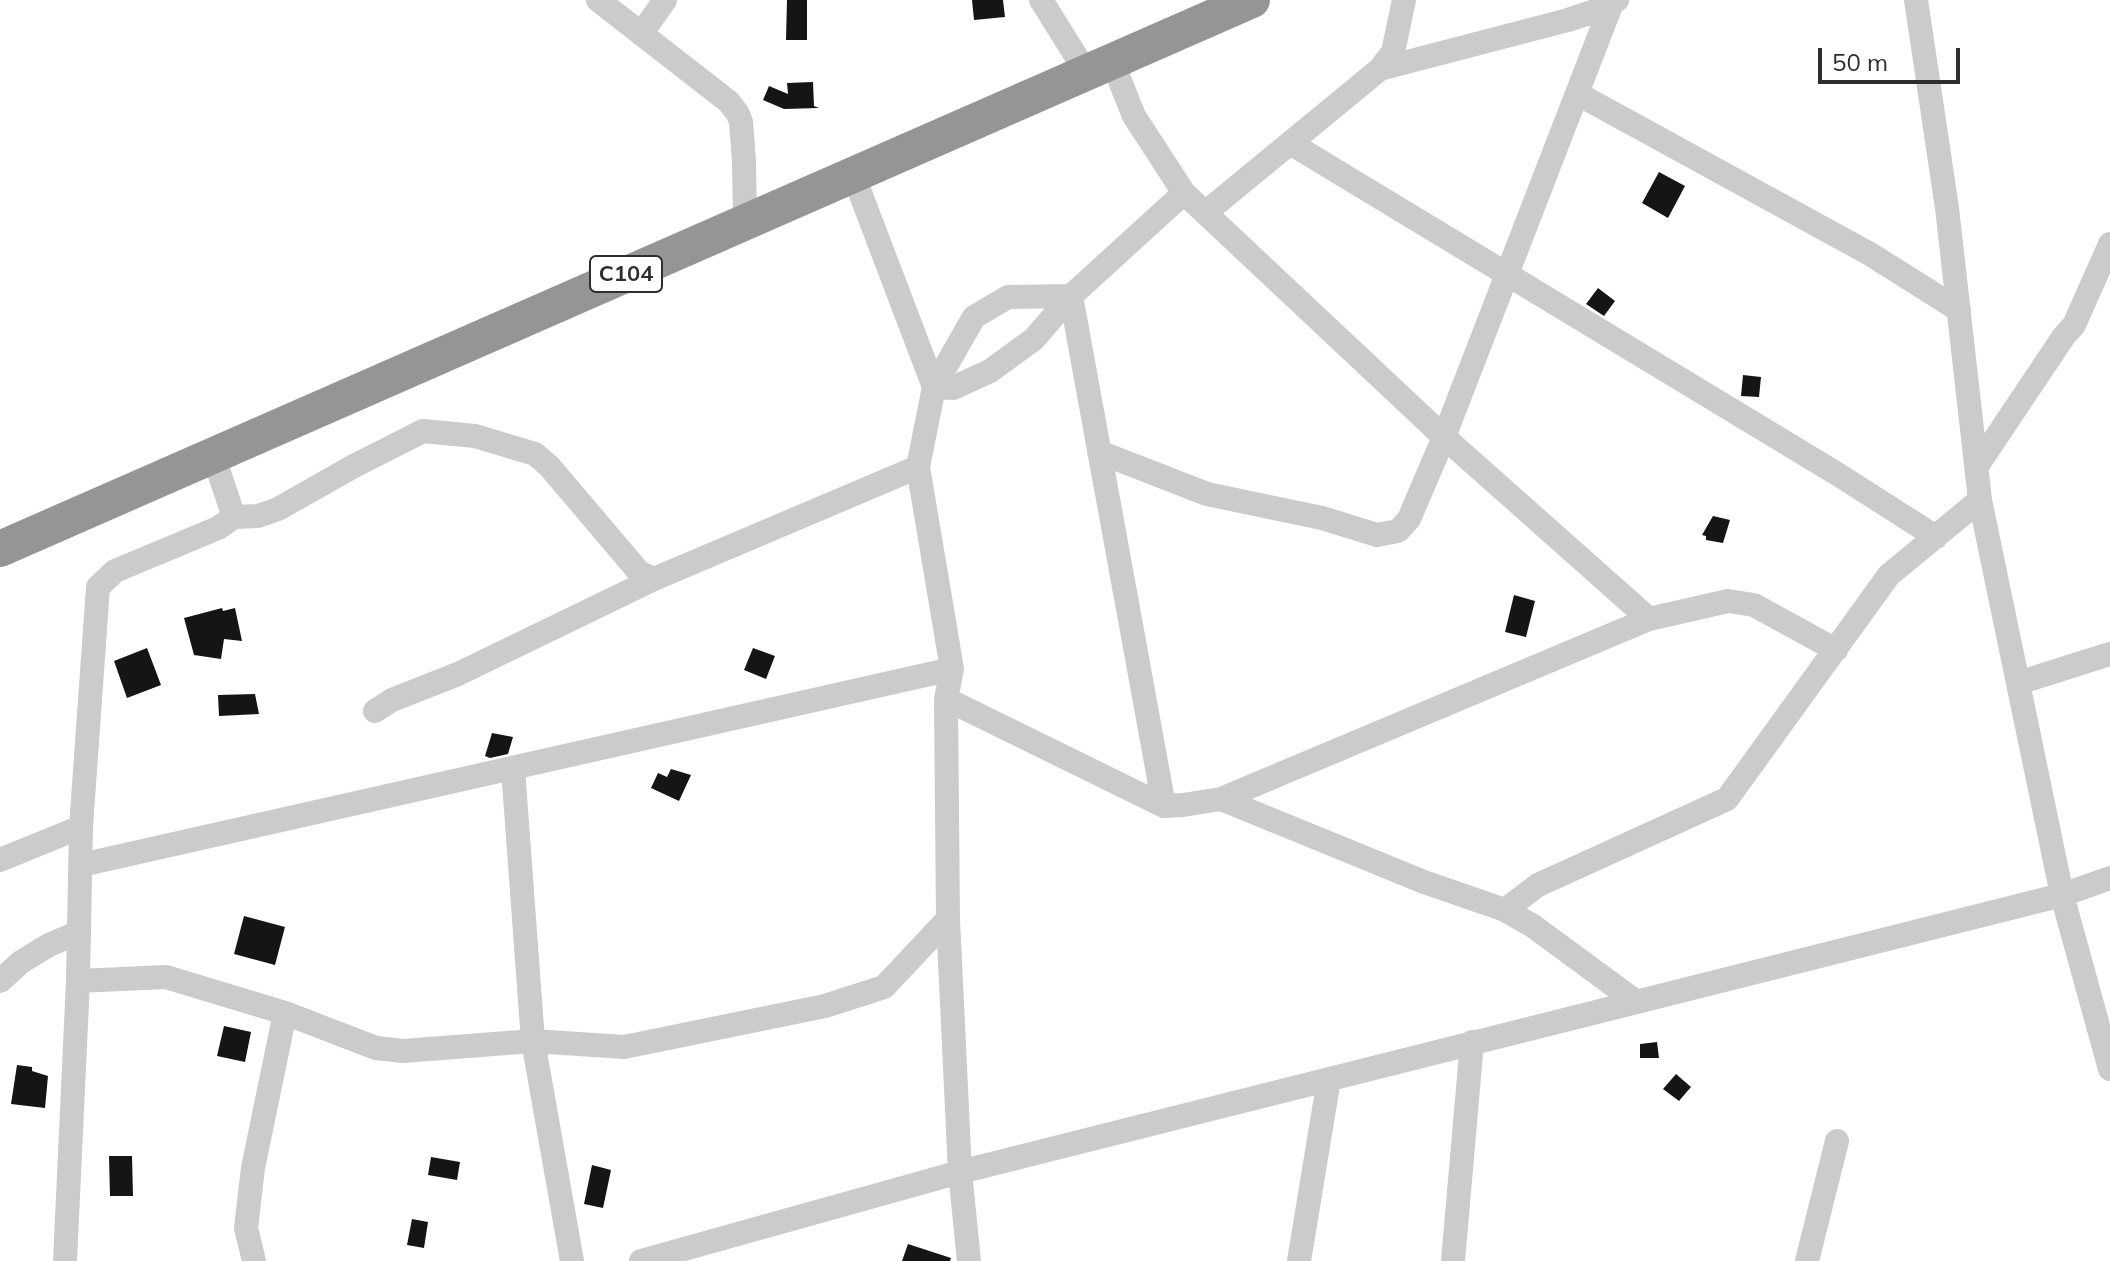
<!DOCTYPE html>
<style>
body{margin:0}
#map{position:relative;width:2110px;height:1261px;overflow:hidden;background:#fff;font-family:Mulish,sans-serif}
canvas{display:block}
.scale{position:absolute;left:1818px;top:48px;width:142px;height:36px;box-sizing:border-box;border:4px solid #2e2e2e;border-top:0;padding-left:10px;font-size:24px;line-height:28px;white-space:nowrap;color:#2e2e2e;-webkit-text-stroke:6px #fff;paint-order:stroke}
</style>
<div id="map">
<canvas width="2110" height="1261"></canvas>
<div class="scale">50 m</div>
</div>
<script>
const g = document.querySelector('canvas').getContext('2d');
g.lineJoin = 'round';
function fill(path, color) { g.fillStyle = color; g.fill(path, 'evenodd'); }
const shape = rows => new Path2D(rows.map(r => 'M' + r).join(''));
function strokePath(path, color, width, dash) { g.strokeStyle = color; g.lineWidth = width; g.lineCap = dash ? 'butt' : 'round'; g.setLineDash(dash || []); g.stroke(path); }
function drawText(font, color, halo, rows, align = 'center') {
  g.font = font + ' Mulish,sans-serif'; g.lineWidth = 8; g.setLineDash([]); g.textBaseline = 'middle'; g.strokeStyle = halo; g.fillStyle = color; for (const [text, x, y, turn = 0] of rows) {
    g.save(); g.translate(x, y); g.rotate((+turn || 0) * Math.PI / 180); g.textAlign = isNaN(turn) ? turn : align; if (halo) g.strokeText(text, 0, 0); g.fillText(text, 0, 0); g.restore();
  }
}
fill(shape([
 [787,0,807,0,807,40,786,40],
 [972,0,1003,0,1005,17,974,20],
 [813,82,814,106,819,108,784,109,763,100,769,86,788,94,787,83],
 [1659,172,1685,186,1668,218,1642,203],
 [1598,288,1615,301,1604,316,1586,304],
 [1743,375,1761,377,1759,397,1741,396],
 [1713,516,1730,520,1723,543,1706,540,1706,536,1702,535],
 [1514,595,1535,601,1526,637,1505,632],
 [222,608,223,611,235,608,242,641,224,639,221,659,194,655,184,618],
 [147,648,161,685,127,698,114,661],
 [753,648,775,656,766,679,744,670],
 [255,694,259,714,219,716,218,695],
 [492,733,513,737,508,754,490,758,485,756],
 [671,769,691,775,679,801,651,788,658,773,667,777],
 [244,916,285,927,275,965,234,954],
 [224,1026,251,1032,245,1062,217,1056],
 [1657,1042,1659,1058,1640,1058,1640,1044],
 [17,1065,32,1067,32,1071,48,1076,45,1108,11,1104],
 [1676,1074,1691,1087,1679,1101,1663,1089],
 [109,1156,132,1156,133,1196,110,1196],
 [431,1157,460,1162,457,1180,428,1175],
 [592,1165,611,1170,603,1208,584,1204],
 [412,1219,428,1222,424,1248,407,1245],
 [908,1244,951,1258,950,1261,902,1261]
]), '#151515');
strokePath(shape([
 [598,0,729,102,738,114,741,122,744,161,745,221],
 [1041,0,1086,72],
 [1916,0,1947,208,1980,500,2062,895,2110,1069],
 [641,34,665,0],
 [1112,61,1134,116,1184,193,1444,437,1649,619],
 [1380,69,1568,20,1592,12,1617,0],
 [1578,94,1870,254,1959,310],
 [1290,143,1839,475,1936,537],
 [853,174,934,387,953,388,990,371,1034,339,1071,296],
 [1205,213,1380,69,1393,52,1404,0],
 [1099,452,1207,494,1322,518,1377,535,1398,531,1409,519,1444,437,1612,3],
 [1977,466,2064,336,2074,325,2110,244],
 [234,517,258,516,278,509,354,466,423,431,475,436,535,454,549,466,639,572,654,579,918,467],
 [2018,683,2110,654],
 [946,699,1164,806,1183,805,1221,799,1649,619,1728,601,1754,605,1836,650],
 [375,711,392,700,458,674,654,579],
 [513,769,533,1041,572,1261],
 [1221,799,1424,882,1505,910,1533,926,1635,1001],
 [1164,806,1071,296,1184,193],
 [0,860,81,827],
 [81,865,952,669],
 [1505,910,1538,885,1727,799,1889,575,1980,500],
 [0,981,21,962,49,945,79,932],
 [78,981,166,977,285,1013,376,1048,403,1051,533,1041,624,1047,825,1006,884,987,948,919],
 [65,1261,78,981,81,827,98,587,115,571,218,528,234,517,213,455],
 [254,1261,246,1228,253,1168,285,1013],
 [641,1261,960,1172,2062,895,2110,878],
 [969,1261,960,1172,948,919,946,699,952,669,918,467,934,387,974,317,1008,297,1071,296],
 [1299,1261,1329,1079],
 [1453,1261,1472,1042],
 [1807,1261,1837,1141]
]), '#cbcbcb', 24);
strokePath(shape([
 [0,549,1252,0]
]), '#959595', 36);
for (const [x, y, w] of [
 [626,274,72]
]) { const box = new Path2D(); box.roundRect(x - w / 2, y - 18, w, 36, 6); g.fillStyle = '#fff'; g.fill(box); strokePath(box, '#2e2e2e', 2); }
drawText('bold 22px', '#2e2e2e', null, [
 ["C104",626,274]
]);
</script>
